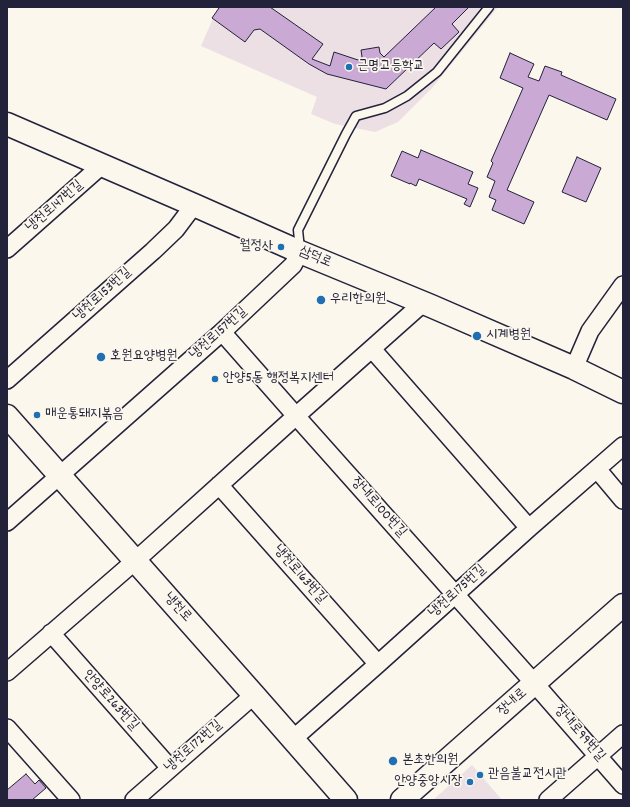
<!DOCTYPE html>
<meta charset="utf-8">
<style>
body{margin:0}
#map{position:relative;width:630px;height:807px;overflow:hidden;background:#fbf7ec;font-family:Dekko,sans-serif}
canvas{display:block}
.frame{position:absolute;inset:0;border:8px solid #22223b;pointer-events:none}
</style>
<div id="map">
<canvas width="630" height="807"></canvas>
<div class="frame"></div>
</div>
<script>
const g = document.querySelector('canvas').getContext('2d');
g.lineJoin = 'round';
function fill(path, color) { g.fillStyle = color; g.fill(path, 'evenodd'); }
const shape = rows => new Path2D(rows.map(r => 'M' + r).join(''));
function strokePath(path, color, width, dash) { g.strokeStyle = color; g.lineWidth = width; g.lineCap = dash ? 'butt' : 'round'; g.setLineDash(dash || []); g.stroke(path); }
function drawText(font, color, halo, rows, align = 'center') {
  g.font = font + ' Dekko,"Poor Story",sans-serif'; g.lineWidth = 3.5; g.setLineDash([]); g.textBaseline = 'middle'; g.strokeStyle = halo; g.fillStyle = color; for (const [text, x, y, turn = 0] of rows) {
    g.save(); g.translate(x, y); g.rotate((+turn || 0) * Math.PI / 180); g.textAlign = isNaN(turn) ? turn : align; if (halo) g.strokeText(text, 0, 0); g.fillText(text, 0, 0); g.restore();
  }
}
fill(shape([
 [218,7,498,7,432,88,398,122,375,132,335,124,311,114,317,97,201,46],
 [472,765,502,800,433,800]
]), '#ece0e5');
const building = shape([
 [218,7,270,7,323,44,312,59,330,66,334,52,358,60,362,57,361,50,379,47,380,53,384,57,436,7,469,7,452,24,459,32,441,49,434,43,386,89,327,74,309,64,260,29,254,30,245,42,212,18,219,8,218,7],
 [510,53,534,64,528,77,539,81,545,66,562,72,561,75,616,99,607,120,549,95,507,190,534,202,524,224,492,210,496,200,489,197,495,181,487,177,493,163,491,161,523,88,500,78,510,53],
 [421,150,473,172,468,184,478,188,470,207,464,204,467,199,419,179,416,186,410,183,410,184,391,176,402,151,418,158,421,150],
 [577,157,601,168,586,202,562,192,577,157],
 [26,774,35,784,39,780,46,788,32,800,7,800,7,790,26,774]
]);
fill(building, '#caa9d4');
strokePath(building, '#22223b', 1);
const lane = shape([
 [300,249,298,230,346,134,356,116,385,108,407,96,437,72,489,7]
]);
const street = shape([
 [7,249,102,165],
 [222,332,296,416,535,684,623,785],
 [372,349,529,528],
 [574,368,590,331,623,285],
 [7,380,153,251,176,229,194,205],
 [597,469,623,500],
 [219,485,378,664],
 [7,522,222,332,293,265,300,252],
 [51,633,170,768],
 [7,672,135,561,296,416,423,303],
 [7,728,71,800],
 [293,739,378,664,529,528,623,446],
 [134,800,254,695],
 [548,800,623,734]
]);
const secondary = shape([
 [7,124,194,205,300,252,431,306,574,368,623,392],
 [7,416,254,695,346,800],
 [402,800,623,605]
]);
strokePath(lane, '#22223b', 11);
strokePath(street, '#22223b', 20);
strokePath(secondary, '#22223b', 25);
strokePath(lane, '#fbf7ec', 8);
strokePath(street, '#fbf7ec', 17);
strokePath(secondary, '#fbf7ec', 22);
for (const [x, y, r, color] of [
 [349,67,4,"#1f6fb2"],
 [281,247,4,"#1f6fb2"],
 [321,300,5,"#1f6fb2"],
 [477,336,5,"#1f6fb2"],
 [101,357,5,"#1f6fb2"],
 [215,379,4,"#1f6fb2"],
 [37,415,4,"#1f6fb2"],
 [393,761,5,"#1f6fb2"],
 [480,775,4,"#1f6fb2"],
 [470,782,4,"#1f6fb2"]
]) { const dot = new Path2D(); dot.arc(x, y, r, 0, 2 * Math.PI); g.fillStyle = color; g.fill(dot); strokePath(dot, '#fbf7ec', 1.5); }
drawText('14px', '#22223b', '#fbf7ec', [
 ["근명고등학교",357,67],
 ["월정사",273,247,"right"],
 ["우리한의원",330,300],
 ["시계병원",486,336],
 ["호원요양병원",110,357],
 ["안양5동 행정복지센터",223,379],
 ["매운통돼지볶음",45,415],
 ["본초한의원",402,761],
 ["관음불교전시관",488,775],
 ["안양중앙시장",462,782,"right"]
], 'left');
drawText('14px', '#22223b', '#fbf7ec', [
 ["냉천로147번길",55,207,-41],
 ["삼덕로",315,258,23],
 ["냉천로153번길",103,295,-42],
 ["냉천로157번길",219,334,-42],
 ["장내로100번길",378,508,48],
 ["냉천로163번길",299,575,49],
 ["냉천로175번길",458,592,-42],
 ["냉천로",177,608,48],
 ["안양로263번길",110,701,48],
 ["장내로",513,703,-41],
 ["장내로99번길",579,734,49],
 ["냉천로172번길",194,747,-41]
]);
</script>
